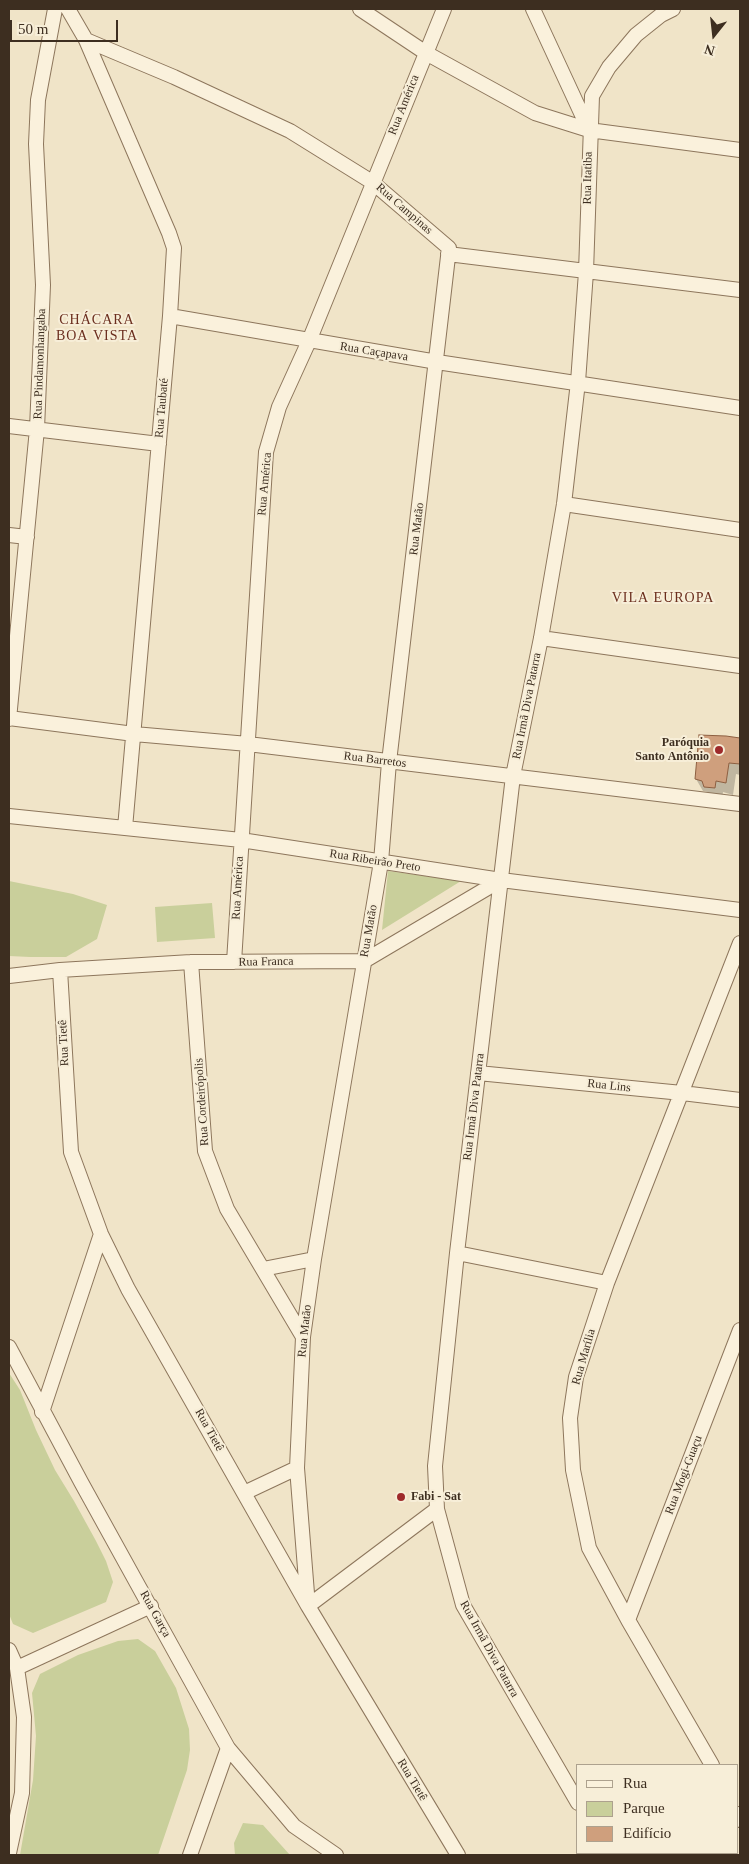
<!DOCTYPE html>
<meta charset="utf-8">
<style>
body{margin:0}
#map{position:relative;width:749px;height:1864px;overflow:hidden;background:#f0e4c8;font-family:Georgia,serif}
canvas{display:block}
.frame{position:absolute;inset:0;border:10px solid #3d2e20;pointer-events:none}
.legend{position:absolute;left:576px;top:1764px;width:162px;height:90px;box-sizing:border-box;background:#f7eed8;border:1px solid #ada18e;margin:0;padding:6px 9px;list-style:none;font-size:15px;color:#3d2e20}
.legend li{display:flex;align-items:center;gap:10px;height:25px}
.legend b{width:25px;border:1px solid #ada18e}
.north{position:absolute;left:689px;top:10px;width:50px;height:50px;-webkit-text-stroke:4px #f7eed8;paint-order:stroke;rotate:196deg;font-size:14px;font-weight:700;line-height:20px;text-align:center;color:#3d2e20}
.north::after{content:'';display:block;margin:auto;width:18px;height:22px;background:#3d2e20;clip-path:polygon(50% 0,100% 100%,50% 72%,0 100%)}
.scale{position:absolute;left:10px;top:20px;width:108px;height:22px;box-sizing:border-box;border:2px solid #3d2e20;border-top:0;padding-left:6px;font-size:15px;line-height:18px;white-space:nowrap;color:#3d2e20;-webkit-text-stroke:4px #f7eed8;paint-order:stroke}
</style>
<div id="map">
<canvas width="749" height="1864"></canvas>
<div class="frame"></div>
<ul class="legend">
<li><b style="height:6px;background:#faf1dc"></b>Rua</li>
<li><b style="height:14px;background:#c9cf9b"></b>Parque</li>
<li><b style="height:14px;background:#cf9f7d"></b>Edifício</li>
</ul>
<div class="north">N</div>
<div class="scale">50 m</div>
</div>
<script>
const g = document.querySelector('canvas').getContext('2d');
g.lineJoin = 'round';
function fill(path, color) { g.fillStyle = color; g.fill(path, 'evenodd'); }
const shape = rows => new Path2D(rows.map(r => 'M' + r).join(''));
function strokePath(path, color, width, dash) { g.strokeStyle = color; g.lineWidth = width; g.lineCap = dash ? 'butt' : 'round'; g.setLineDash(dash || []); g.stroke(path); }
function drawText(font, color, halo, rows, align = 'center') {
  g.font = font + ' Georgia,serif'; g.lineWidth = 4; g.setLineDash([]); g.textBaseline = 'middle'; g.strokeStyle = halo; g.fillStyle = color; for (const [text, x, y, turn = 0] of rows) {
    g.save(); g.translate(x, y); g.rotate((+turn || 0) * Math.PI / 180); g.textAlign = isNaN(turn) ? turn : align; if (halo) g.strokeText(text, 0, 0); g.fillText(text, 0, 0); g.restore();
  }
}
fill(shape([
 [388,871,461,881,382,930],
 [9,881,73,894,107,905,97,939,66,957,30,957,9,956],
 [212,903,215,938,157,942,155,907],
 [9,1373,20,1390,36,1430,55,1470,74,1501,96,1541,106,1561,113,1582,106,1602,33,1633,13,1624,9,1614],
 [138,1639,155,1651,176,1688,189,1729,190,1750,187,1770,158,1855,20,1855,33,1780,36,1736,32,1693,40,1674,78,1655,118,1641],
 [243,1823,263,1825,290,1855,235,1855,234,1843]
]), '#c9cf9b');
fill(shape([
 [726,737,740,740,740,775,736,774,733,795,723,792,722,800,712,799,708,792,703,791,696,779]
]), '#0003');
const building = shape([
 [699,735,726,736,740,738,740,764,729,763,726,783,716,781,715,788,704,787,702,781,695,779,699,735]
]);
fill(building, '#cf9f7d');
strokePath(building, '#8d5f41', 1);
const minor = shape([
 [68,9,86,40,169,233,174,248,170,316,125,828],
 [360,9,426,53,535,113,589,130,740,150],
 [533,9,589,130],
 [86,40,174,77,290,131,372,182,449,248,389,762,381,862,314,1259,303,1337,297,1468,308,1606],
 [448,254,740,290],
 [170,316,437,362,740,408],
 [9,426,159,444],
 [564,504,740,530],
 [9,535,27,537],
 [541,638,740,666],
 [9,718,134,734,248,744,740,804],
 [9,719,37,429,43,285,36,144,38,100,55,9],
 [9,816,241,840,501,880,740,910],
 [191,962,205,1151,227,1209,303,1337],
 [234,962,266,452,279,407,309,341,444,9],
 [60,970,71,1152,101,1234,128,1289,308,1606,458,1855],
 [9,976,60,970,191,962,364,961,501,880],
 [478,1073,682,1093,740,1100],
 [457,1253,607,1283],
 [263,1269,314,1259],
 [9,1347,81,1482,228,1748,294,1826,336,1855],
 [42,1412,101,1234],
 [244,1493,297,1468],
 [308,1606,437,1509],
 [628,1620,740,1330],
 [9,1650,17,1668,24,1717,22,1793,9,1853],
 [17,1668,151,1606],
 [712,1765,628,1620,589,1548,573,1470,570,1418,576,1377,607,1283,740,943],
 [578,1803,463,1605,437,1509,435,1466,457,1253,513,776,541,638,564,504,578,382,586,272,592,96,609,67,636,35,661,15,673,9],
 [738,1814,740,1820],
 [607,1853,608,1855],
 [707,1853,715,1855],
 [190,1855,228,1748],
 [649,1855,663,1853]
]);
strokePath(minor, '#8d765c', 16);
strokePath(minor, '#faf1dc', 14);
for (const [x, y, r, color] of [
 [719,750,5,"#9e2a2b"],
 [401,1497,5,"#9e2a2b"]
]) { const dot = new Path2D(); dot.arc(x, y, r, 0, 2 * Math.PI); g.fillStyle = color; g.fill(dot); strokePath(dot, '#f7eed8', 2); }
drawText('12px', '#3d2e20', '#f7eed8', [
 ["Rua América",404,105,-68],
 ["Rua Itatiba",588,178,-89],
 ["Rua Campinas",404,209,41],
 ["Rua Caçapava",374,352,9],
 ["Rua Pindamonhangaba",40,364,-88],
 ["Rua Taubaté",162,408,-85],
 ["Rua América",265,484,-85],
 ["Rua Matão",417,529,-83],
 ["Rua Irmã Diva Patarra",527,706,-79],
 ["Rua Barretos",375,760,7],
 ["Rua Ribeirão Preto",375,861,9],
 ["Rua América",238,888,-87],
 ["Rua Matão",369,931,-80],
 ["Rua Franca",266,962,-1],
 ["Rua Tietê",64,1043,-93],
 ["Rua Lins",609,1086,6],
 ["Rua Cordeirópolis",202,1102,-94],
 ["Rua Irmã Diva Patarra",474,1107,-83],
 ["Rua Matão",305,1331,-84],
 ["Rua Marília",584,1357,-74],
 ["Rua Tietê",209,1430,61],
 ["Rua Mogi-Guaçu",684,1475,-69],
 ["Rua Garça",155,1614,61],
 ["Rua Irmã Diva Patarra",489,1649,61],
 ["Rua Tietê",412,1780,59]
]);
drawText('bold 12px', '#3d2e20', '#f7eed8', [
 ["Paróquia",709,743],
 ["Santo Antônio",709,757],
 ["Fabi - Sat",411,1497,"left"]
], 'right');
g.letterSpacing = '1px';
drawText('14px', '#6b2e1e', '#f7eed8', [
 ["CHÁCARA",97,320],
 ["BOA VISTA",97,336],
 ["VILA EUROPA",663,598]
]);
g.letterSpacing = '0px';
</script>
